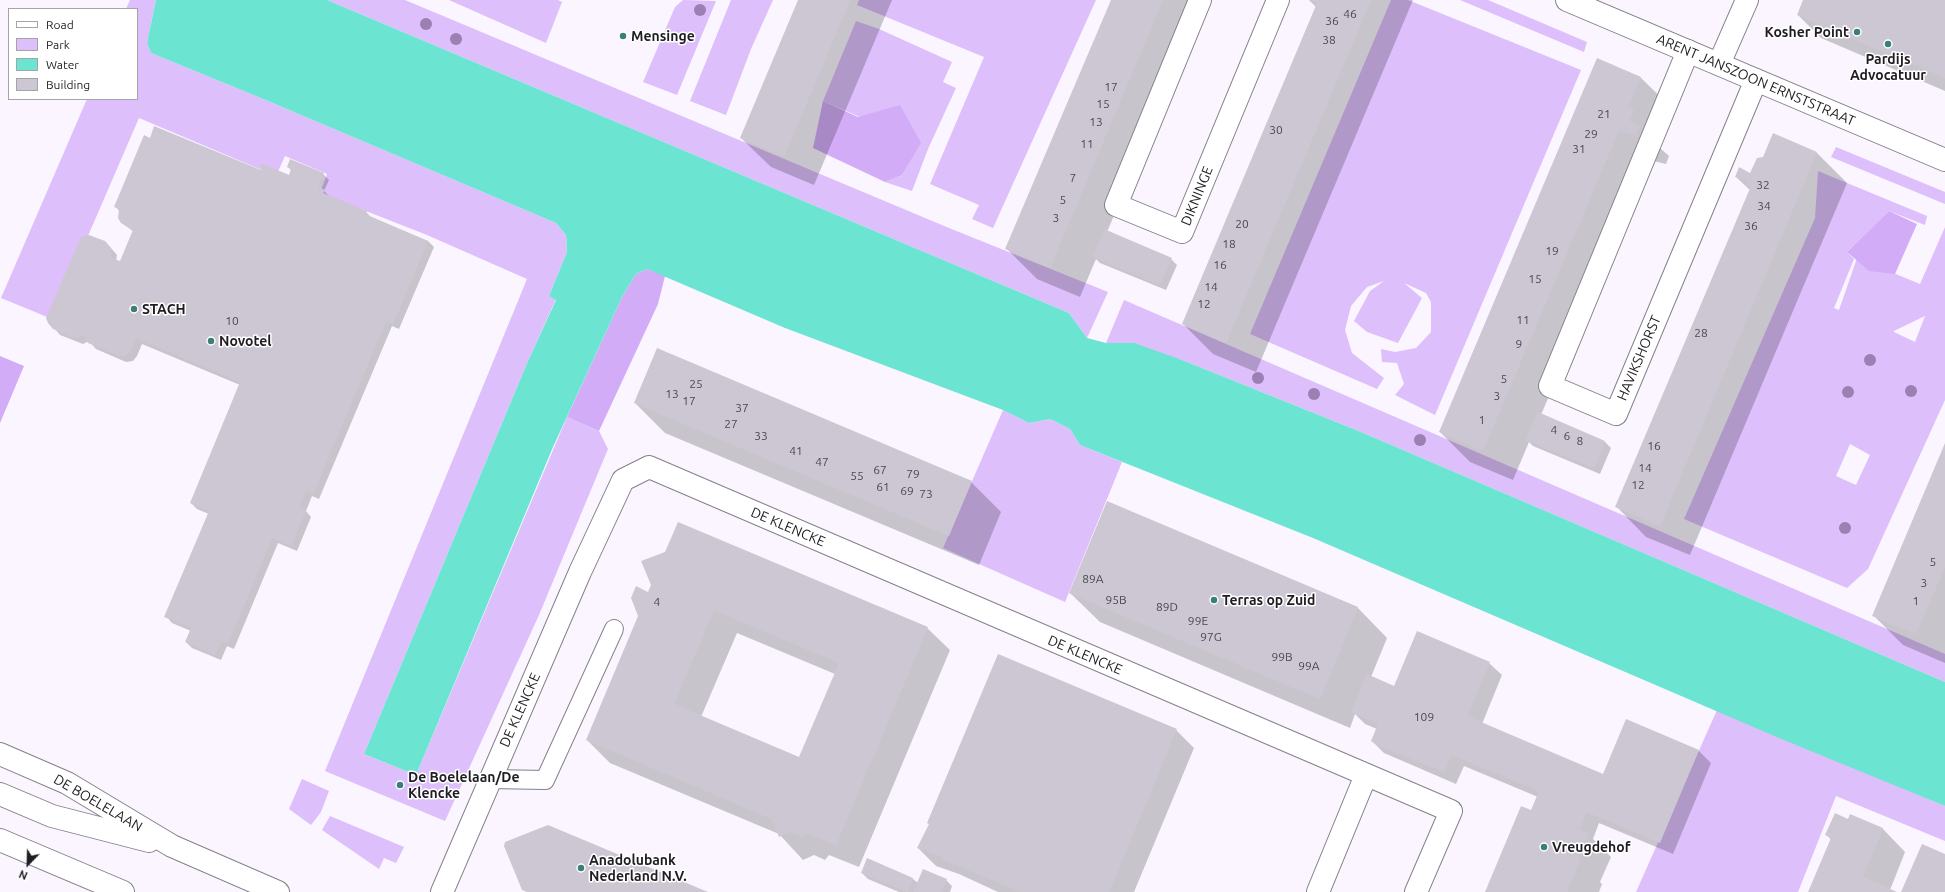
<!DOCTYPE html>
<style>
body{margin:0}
#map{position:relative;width:1945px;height:892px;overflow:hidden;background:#faf5ff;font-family:Ubuntu,sans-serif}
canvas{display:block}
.legend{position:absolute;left:8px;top:8px;width:130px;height:92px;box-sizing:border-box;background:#fff;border:1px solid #a5a5a7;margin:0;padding:5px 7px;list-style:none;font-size:12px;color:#1f1d22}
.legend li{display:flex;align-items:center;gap:8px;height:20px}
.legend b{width:20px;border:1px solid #a5a5a7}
.north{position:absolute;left:8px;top:844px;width:40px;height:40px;-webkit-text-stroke:3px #fff;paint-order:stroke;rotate:203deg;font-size:11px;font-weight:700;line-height:16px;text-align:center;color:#1f1d22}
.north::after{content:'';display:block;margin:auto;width:14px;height:18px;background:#1f1d22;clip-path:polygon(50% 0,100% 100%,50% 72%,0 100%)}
</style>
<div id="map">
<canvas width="1945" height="892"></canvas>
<ul class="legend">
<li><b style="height:5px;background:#fff"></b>Road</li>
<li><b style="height:11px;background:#ddbffb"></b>Park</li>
<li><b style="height:11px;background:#6ce4d2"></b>Water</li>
<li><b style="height:11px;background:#cdc7d3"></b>Building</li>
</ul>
<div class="north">N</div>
</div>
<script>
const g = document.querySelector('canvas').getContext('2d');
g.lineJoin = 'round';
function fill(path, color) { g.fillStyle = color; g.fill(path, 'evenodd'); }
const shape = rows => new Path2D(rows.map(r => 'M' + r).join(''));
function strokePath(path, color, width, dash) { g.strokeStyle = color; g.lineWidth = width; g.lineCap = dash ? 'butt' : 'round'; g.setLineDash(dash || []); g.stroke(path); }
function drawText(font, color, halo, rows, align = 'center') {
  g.font = font + ' Ubuntu,sans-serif'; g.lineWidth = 3; g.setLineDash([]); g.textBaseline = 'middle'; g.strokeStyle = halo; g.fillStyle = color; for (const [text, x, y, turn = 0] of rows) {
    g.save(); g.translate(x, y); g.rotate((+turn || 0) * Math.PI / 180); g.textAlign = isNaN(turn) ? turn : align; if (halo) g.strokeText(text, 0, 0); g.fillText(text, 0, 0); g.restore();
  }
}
fill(shape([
 [130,0,156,0,147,43,151,53,268,101,556,223,566,235,567,252,549,296,556,299,528,361,364,754,416,775,567,417,599,431,608,449,539,615,445,821,325,771,527,279,427,235,320,193,327,174,285,156,276,176,139,118,52,319,1,298,87,99,137,99,137,9,126,9],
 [327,0,405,0,949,228,1108,292,1087,338,1069,313],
 [449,0,558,0,562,2,546,43],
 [683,0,716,1,677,95,643,82,675,7],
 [731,0,773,0,751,49,726,115,690,101],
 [859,0,1096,0,993,228,972,219,979,205,930,184,984,57,857,5],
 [1391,0,1408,0,1581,70,1435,415,1395,395,1404,384,1397,363,1382,362,1381,349,1395,352,1416,348,1431,332,1431,302,1426,293,1404,283,1422,298,1398,343,1367,332,1354,321,1370,291,1384,281,1367,287,1351,306,1345,330,1352,353,1384,378,1377,389,1250,334],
 [1460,0,1488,0,1587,42,1584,52],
 [856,21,879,29,952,62,943,82,956,88,928,149,912,191,885,182,902,175,920,143,823,101],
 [1836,147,1945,192,1945,204,1831,157],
 [1818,171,1927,216,1925,225,1889,211,1847,252,1854,259,1834,308,1839,310,1857,258,1920,284,1945,227,1945,400,1868,569,1847,588,1684,519,1815,218],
 [1925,316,1915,342,1894,332,1894,331],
 [1850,444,1870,455,1856,485,1836,476],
 [1124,300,1945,654,1945,682,1361,432,1182,360,1106,343],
 [1003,410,1029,423,1050,419,1070,429,1080,445,1122,462,1065,602,943,548],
 [1717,710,1945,806,1945,841,1836,796,1798,892,1636,892],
 [302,779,329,791,321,812,311,825,289,809],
 [330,816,404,847,396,863,384,858,379,869,322,830]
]), '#ddbffb');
fill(shape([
 [823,101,858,117,900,105,921,143,902,175,885,182,813,148],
 [1889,211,1917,224,1895,274,1869,271,1847,252],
 [647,269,665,276,658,304,599,431,567,417,623,295,636,274],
 [0,356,24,366,0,423]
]), '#d2acf7');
fill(shape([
 [156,0,327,0,1069,313,1087,338,1106,343,1134,343,1182,360,1361,432,1945,682,1945,806,1779,738,1313,538,1080,445,1070,429,1050,419,1029,423,1003,410,785,328,647,269,636,274,623,295,553,447,416,775,364,754,528,361,556,300,549,296,567,252,566,235,556,223,268,101,151,53,147,43]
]), '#6ce4d2');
fill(shape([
 [799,0,892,0,814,185,771,167,741,138],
 [1112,0,1205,0,1107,232,1171,259,1177,265,1166,290,1100,263,1096,259,1080,297,1037,279,1007,249],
 [1309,0,1413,0,1256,372,1213,354,1183,324,1316,7],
 [1804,0,1942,0,1945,1,1945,91,1821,38,1798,15],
 [1597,60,1641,78,1671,107,1659,136,1663,140,1660,148,1669,156,1666,164,1649,160,1541,415,1605,442,1611,448,1600,474,1533,446,1529,442,1513,480,1470,462,1440,432],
 [1774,135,1817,153,1847,183,1690,555,1646,537,1617,507,1750,190,1736,177,1751,174,1764,158],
 [288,167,323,174,329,180,324,191,330,197,366,212,372,218,428,241,434,247,399,329,392,326,319,499,312,496,306,511,311,517,297,551,278,543,234,649,227,646,221,660,192,648,186,642,191,631,172,623,166,616,209,514,197,509,191,503,240,385,142,344,137,356,133,361,126,362,96,349,89,341,83,344,60,335,54,328,105,241,117,255,116,261,121,263,134,232,122,223,120,212,116,207,261,171,289,176,292,171],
 [635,403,971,482,1001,512,979,565,665,433],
 [1945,445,1945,663,1903,645,1873,615],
 [649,593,927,628,950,650,859,867,829,855,825,860,814,855,803,860,779,834,610,763,587,740],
 [737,633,835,674,800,758,701,717],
 [1070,593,1358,608,1387,638,1371,677,1395,687,1489,663,1502,675,1482,724,1604,775,1626,721,1699,751,1711,763,1673,854,1599,823,1593,839,1611,857,1600,882,1602,884,1599,892,1486,892,1532,811,1538,797,1464,766,1456,784,1384,753,1372,741,1377,729,1365,724,1355,714,1350,728,1100,622],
 [1176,730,1194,748,1134,892,998,892,959,874,936,866,918,848],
 [1851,815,1883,829,1905,852,1890,890,1895,892,1810,892,1831,840,1827,835,1849,820],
 [867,859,913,879,918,883,946,880,952,886,950,892,899,892,868,879,862,873]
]), '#0003');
fill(shape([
 [798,0,850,0,784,157,740,138],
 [1111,0,1163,0,1050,268,1005,249],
 [1312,0,1371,0,1226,343,1182,324,1317,3],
 [1803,0,1945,0,1945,78,1797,15],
 [1597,58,1641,77,1628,107,1634,110,1629,121,1640,126,1636,135,1619,130,1483,451,1439,432],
 [154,126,261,170,261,168,259,167,261,163,289,175,291,169,287,167,290,159,324,173,318,187,325,190,323,193,367,211,365,214,428,241,393,324,386,321,313,494,306,491,299,508,306,510,291,546,272,538,228,644,221,641,215,655,185,642,191,628,164,617,209,511,190,503,240,382,136,338,130,352,124,356,119,356,88,343,86,340,86,337,82,335,76,339,53,329,48,323,46,318,81,237,89,235,105,241,111,248,110,257,120,261,133,230,121,223,118,218,119,209,114,207,144,135,150,138],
 [1773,133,1817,152,1660,526,1615,507,1751,186,1746,184,1747,181,1735,177,1739,167,1750,173,1757,158,1763,157],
 [1104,229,1172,258,1160,285,1093,257],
 [657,348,972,481,949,536,634,403],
 [1538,412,1605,441,1594,468,1526,440],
 [1945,443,1945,567,1916,634,1872,616],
 [1107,501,1358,607,1320,699,1069,593],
 [678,522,928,627,836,845,806,833,802,837,790,832,779,837,772,819,586,740,638,616,631,598,636,586,648,592,651,585,641,561,665,552],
 [714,610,839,663,799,757,674,704],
 [1417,631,1490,662,1467,716,1603,774,1626,719,1699,750,1660,843,1587,812,1579,830,1589,834,1578,859,1580,860,1567,892,1485,892,1521,806,1531,810,1539,791,1452,755,1444,772,1377,745,1371,741,1378,724,1351,712,1367,674,1394,686],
 [998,654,1177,729,1109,892,1021,892,942,859,943,857,917,848,929,824,927,823],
 [1835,813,1848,819,1850,814,1883,828,1863,877,1897,892,1808,892,1831,838,1825,835],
 [548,825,708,892,527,892,522,890,504,846,505,842],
 [1922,844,1945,854,1945,892,1901,892],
 [867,858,913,878,908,892,861,873],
 [923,869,947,879,941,892,913,892]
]), '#cdc7d3');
const service = shape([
 [490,779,545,780,614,629]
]);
const minor = shape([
 [1200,0,1116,205,1182,232,1278,0],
 [1688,51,1550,386,1616,414,1756,80],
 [1719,64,1747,0],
 [442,892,580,572,623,480,649,467,1451,811,1416,892],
 [1318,892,1366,775]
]);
const tertiary = shape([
 [1567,0,1945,160]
]);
const secondary = shape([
 [0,754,67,783,172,846,278,892],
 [0,794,52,816,149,841],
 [0,840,123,892]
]);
strokePath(service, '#85808a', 20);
strokePath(minor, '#85808a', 24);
strokePath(tertiary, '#85808a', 24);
strokePath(secondary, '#85808a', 24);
strokePath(service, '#fff', 18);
strokePath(minor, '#fff', 22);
strokePath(tertiary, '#fff', 22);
strokePath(secondary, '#fff', 22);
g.fillStyle = '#9c7fb3';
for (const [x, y] of [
 [700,10],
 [426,24],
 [456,39],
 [1870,360],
 [1258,378],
 [1911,391],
 [1848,392],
 [1314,394],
 [1420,440],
 [1845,528]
]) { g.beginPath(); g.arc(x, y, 6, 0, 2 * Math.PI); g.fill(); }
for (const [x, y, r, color] of [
 [1857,32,4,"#3b8076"],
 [623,36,4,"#3b8076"],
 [1888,44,4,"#3b8076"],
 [134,309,4,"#3b8076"],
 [211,341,4,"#3b8076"],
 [1214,600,4,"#3b8076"],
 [400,785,4,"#3b8076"],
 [1544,847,4,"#3b8076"],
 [581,868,4,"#3b8076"]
]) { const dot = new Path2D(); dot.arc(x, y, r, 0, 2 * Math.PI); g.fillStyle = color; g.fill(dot); strokePath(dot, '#fff', 1.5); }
drawText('12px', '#4a484e', null, [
 ["46",1350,14],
 ["36",1332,21],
 ["38",1329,40],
 ["17",1111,87],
 ["15",1103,104],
 ["21",1604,114],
 ["13",1096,122],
 ["30",1276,130],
 ["29",1591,134],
 ["11",1087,144],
 ["31",1579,149],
 ["7",1073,178],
 ["32",1763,185],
 ["5",1063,200],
 ["34",1764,206],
 ["3",1056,218],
 ["20",1242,224],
 ["36",1751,226],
 ["18",1229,244],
 ["19",1552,251],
 ["16",1220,265],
 ["15",1535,279],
 ["14",1211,287],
 ["12",1204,304],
 ["11",1523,320],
 ["10",232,321],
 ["28",1701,333],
 ["9",1519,344],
 ["5",1504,379],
 ["25",696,384],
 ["13",672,394],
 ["3",1497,396],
 ["17",689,401],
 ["37",742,408],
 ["1",1482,420],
 ["27",731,424],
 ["4",1554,430],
 ["33",761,436],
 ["6",1567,436],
 ["8",1580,441],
 ["16",1654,446],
 ["41",796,451],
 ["47",822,462],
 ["14",1645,468],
 ["67",880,470],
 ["79",913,474],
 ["55",857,476],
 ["12",1638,485],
 ["61",883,487],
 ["69",907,491],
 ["73",926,494],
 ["5",1933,562],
 ["89A",1093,579],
 ["3",1924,583],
 ["95B",1116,600],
 ["1",1916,601],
 ["4",657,602],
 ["89D",1167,607],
 ["99E",1198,621],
 ["97G",1211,637],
 ["99B",1282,657],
 ["99A",1309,666],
 ["109",1424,717]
]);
drawText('bold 14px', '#1f1d22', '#fff', [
 ["Kosher Point",1849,32,"right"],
 ["Mensinge",631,36],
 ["Pardijs",1888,59,"center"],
 ["Advocatuur",1888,75,"center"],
 ["STACH",142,309],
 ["Novotel",219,341],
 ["Terras op Zuid",1222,600],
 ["De Boelelaan/De",408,777],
 ["Klencke",408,793],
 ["Vreugdehof",1552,847],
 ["Anadolubank",589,860],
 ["Nederland N.V.",589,876]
], 'left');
drawText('14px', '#1f1d22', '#fff', [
 ["ARENT JANSZOON ERNSTSTRAAT",1756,80,23],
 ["DIKNINGE",1197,196,-68],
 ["HAVIKSHORST",1639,358,-67],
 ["DE KLENCKE",788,527,23],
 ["DE KLENCKE",1085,655,23],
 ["DE KLENCKE",520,710,-66],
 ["DE BOELELAAN",98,803,30]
]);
</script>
